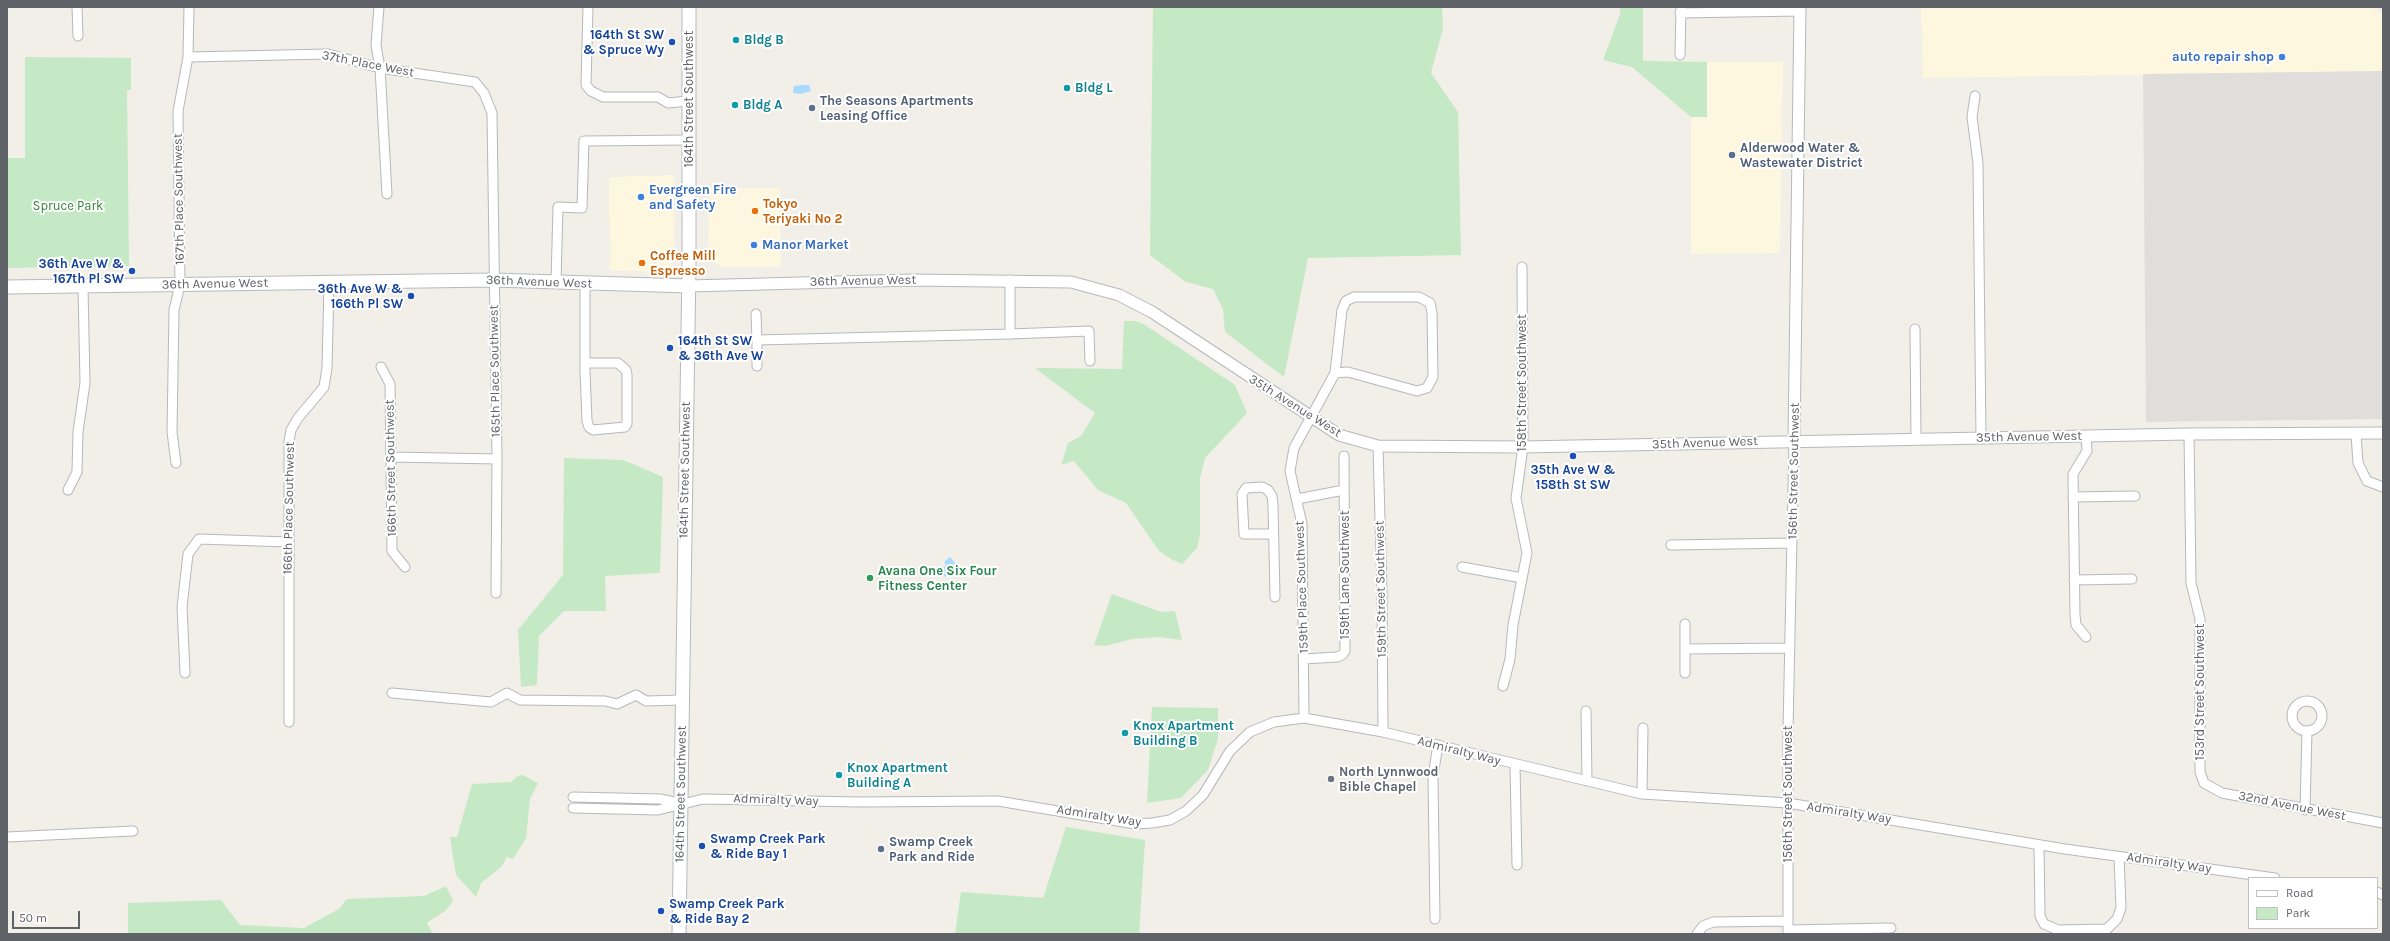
<!DOCTYPE html>
<style>
body{margin:0}
#map{position:relative;width:2390px;height:941px;overflow:hidden;background:#f1efe8;font-family:Karla,sans-serif}
canvas{display:block}
.frame{position:absolute;inset:0;border:8px solid #5f6368;pointer-events:none}
.legend{position:absolute;left:2248px;top:877px;width:130px;height:52px;box-sizing:border-box;background:#fff;border:1px solid #bfc1c3;margin:0;padding:5px 7px;list-style:none;font-size:12px;color:#5f6368}
.legend li{display:flex;align-items:center;gap:8px;height:20px}
.legend b{width:20px;border:1px solid #bfc1c3}
.scale{position:absolute;left:12px;top:911px;width:68px;height:18px;box-sizing:border-box;border:2px solid #5f6368;border-top:0;padding-left:5px;font-size:12px;line-height:14px;white-space:nowrap;color:#5f6368;-webkit-text-stroke:3px #fff;paint-order:stroke}
</style>
<div id="map">
<canvas width="2390" height="941"></canvas>
<div class="frame"></div>
<ul class="legend">
<li><b style="height:5px;background:#fff"></b>Road</li>
<li><b style="height:11px;background:#c5e8c5"></b>Park</li>
</ul>
<div class="scale">50 m</div>
</div>
<script>
const g = document.querySelector('canvas').getContext('2d');
g.lineJoin = 'round';
function fill(path, color) { g.fillStyle = color; g.fill(path, 'evenodd'); }
const shape = rows => new Path2D(rows.map(r => 'M' + r).join(''));
function strokePath(path, color, width, dash) { g.strokeStyle = color; g.lineWidth = width; g.lineCap = dash ? 'butt' : 'round'; g.setLineDash(dash || []); g.stroke(path); }
function drawText(font, color, halo, rows, align = 'center') {
  g.font = font + ' Karla,sans-serif'; g.lineWidth = 4; g.setLineDash([]); g.textBaseline = 'middle'; g.strokeStyle = halo; g.fillStyle = color; for (const [text, x, y, turn = 0] of rows) {
    g.save(); g.translate(x, y); g.rotate((+turn || 0) * Math.PI / 180); g.textAlign = isNaN(turn) ? turn : align; if (halo) g.strokeText(text, 0, 0); g.fillText(text, 0, 0); g.restore();
  }
}
fill(shape([
 [1921,7,2372,7,2383,14,2383,71,1923,78],
 [1707,62,1783,62,1780,253,1691,254,1691,117,1707,116],
 [674,175,674,259,670,266,660,272,610,270,609,177],
 [710,188,780,188,781,267,721,267,708,256]
]), '#fef7e0');
fill(shape([
 [2383,71,2383,419,2146,422,2143,74]
]), '#e0deda');
fill(shape([
 [1153,7,1442,7,1443,28,1431,73,1458,112,1461,255,1308,258,1284,377,1225,332,1223,309,1213,289,1186,282,1150,255],
 [1620,7,1643,7,1643,61,1707,62,1707,117,1691,117,1632,67,1603,60,1620,14],
 [25,57,131,58,131,90,127,90,129,266,7,268,7,158,25,158],
 [1124,321,1136,321,1145,325,1235,385,1247,413,1205,458,1200,478,1200,535,1197,548,1182,564,1171,559,1159,551,1126,503,1098,490,1074,461,1061,465,1068,443,1081,436,1095,413,1035,368,1122,369],
 [564,458,623,460,663,477,660,573,605,576,606,611,564,611,539,636,537,685,521,687,518,630,563,575],
 [1112,594,1161,612,1175,611,1182,640,1159,637,1132,639,1105,646,1094,645],
 [1152,707,1218,708,1218,739,1208,770,1181,798,1147,803],
 [523,775,538,783,530,799,526,838,513,859,507,857,501,867,481,883,476,897,456,875,450,837,457,837,472,784,511,782,518,776],
 [1066,827,1145,840,1139,934,955,934,961,892,1043,898],
 [446,886,453,901,446,910,427,923,433,934,128,934,128,903,221,900,240,925,304,928,339,909,347,899,424,896]
]), '#c5e8c5');
fill(shape([
 [802,85,809,85,811,91,801,94,793,93,794,86],
 [950,557,958,566,945,577,939,571,946,565,944,562]
]), '#aadaff');
const minor = shape([
 [77,7,78,36],
 [379,7,376,45,380,68,387,194],
 [588,7,586,85,591,91,603,97,658,97,668,103,688,101],
 [1680,13,1800,11],
 [1680,55,1681,8],
 [188,57,328,54,380,68,475,82,484,93,492,113,497,459,496,593],
 [1975,96,1972,117,1978,163,1981,438],
 [556,282,558,207,582,208,584,141,689,140],
 [585,283,585,371,587,421,589,427,593,430,625,427,627,424,627,375,626,370,618,363,585,363],
 [756,314,757,340],
 [1915,329,1916,439],
 [1010,334,1089,331,1090,361],
 [757,366,757,340,1010,334,1010,280],
 [381,367,390,384,392,551,405,567],
 [2189,434,2191,583,2200,619,2200,772,2204,783,2222,793,2383,823],
 [2356,434,2358,463,2367,481,2383,487],
 [2086,436,2087,451,2073,474,2075,615,2076,625,2086,637],
 [1378,446,1382,592,1383,732],
 [391,457,497,459],
 [176,463,172,432,174,310,180,285,178,111,188,57,189,7],
 [68,490,77,472,78,432,85,383,83,287],
 [2073,497,2135,496],
 [1297,499,1344,490],
 [1273,534,1244,534,1242,494,1246,488,1262,487,1268,490,1272,496,1273,505,1275,597],
 [1671,545,1792,543],
 [1462,567,1522,578],
 [2074,580,2132,579],
 [1686,649,1790,648],
 [1304,659,1337,657,1342,655,1345,651,1344,456],
 [185,673,182,607,188,554,199,539,288,542],
 [1685,673,1685,624],
 [1503,686,1510,659,1513,625,1527,553,1516,498,1523,447,1522,267],
 [392,693,491,702,507,693,520,700,605,701,617,704,636,695,646,701,682,700],
 '2292 716a15 15 0 1 1 30 0a15 15 0 1 1-30 0Z',
 [1586,711,1587,781],
 [1304,718,1302,524,1290,471,1294,448,1335,373,1342,310,1346,301,1354,297,1419,297,1430,303,1432,313,1433,377,1427,388,1417,391,1348,372,1335,373],
 [289,722,289,441,291,430,298,418,324,387,327,368,329,283],
 [1515,765,1517,865],
 [1642,794,1643,728],
 [573,797,660,799,679,803],
 [573,808,658,810,703,799,859,802,998,801,1135,824,1152,823,1170,820,1186,811,1203,795,1230,751,1250,732,1274,722,1304,718,1383,732,1642,794,1788,803,2065,849,2275,878],
 [2305,810,2307,731],
 [7,837,133,831],
 [2039,845,2040,916,2044,924,2058,930,2107,929,2117,919,2121,908,2119,857],
 [2377,892,2383,895],
 [1435,919,1433,776,1438,745],
 [1788,930,1891,928],
 [1697,934,1703,926,1713,922,1788,921],
 [1788,934,1788,730,1794,440]
]);
const tertiary = shape([
 [689,286,911,280,1071,282,1119,295,1152,312,1339,435,1378,446,1523,447,2189,434,2383,433],
 [1794,440,1800,7]
]);
const secondary = shape([
 [7,287,493,280,689,286],
 [679,934,689,265,689,7]
]);
strokePath(minor, '#b5b8bc', 11);
strokePath(tertiary, '#b5b8bc', 13);
strokePath(secondary, '#b6babf', 15);
strokePath(minor, '#fff', 9);
strokePath(tertiary, '#fff', 11);
strokePath(secondary, '#fff', 13);
for (const [x, y, r, color] of [
 [736,40,4,"#0f9aa8"],
 [672,42,4,"#1a4fb4"],
 [2282,57,4,"#3f7fe0"],
 [1067,88,4,"#0f9aa8"],
 [735,105,4,"#0f9aa8"],
 [812,108,4,"#5c6f8a"],
 [1732,155,4,"#5c6f8a"],
 [641,197,4,"#3f7fe0"],
 [755,211,4,"#e8710a"],
 [754,245,4,"#3f7fe0"],
 [642,263,4,"#e8710a"],
 [132,271,4,"#1a4fb4"],
 [411,296,4,"#1a4fb4"],
 [670,348,4,"#1a4fb4"],
 [1573,456,4,"#1a4fb4"],
 [870,578,4,"#2e9e5b"],
 [1125,733,4,"#0f9aa8"],
 [839,775,4,"#0f9aa8"],
 [1331,779,4,"#6b7280"],
 [702,846,4,"#1a4fb4"],
 [881,849,4,"#5c6f8a"],
 [661,911,4,"#1a4fb4"]
]) { const dot = new Path2D(); dot.arc(x, y, r, 0, 2 * Math.PI); g.fillStyle = color; g.fill(dot); strokePath(dot, '#fff', 1.5); }
drawText('bold 13px', '#164399', '#fff', [
 ["164th St SW",664,35],
 ["& Spruce Wy",664,50],
 ["36th Ave W &",124,264],
 ["167th Pl SW",124,279],
 ["36th Ave W &",403,289],
 ["166th Pl SW",403,304],
 ["164th St SW",678,341,"left"],
 ["& 36th Ave W",678,356,"left"],
 ["35th Ave W &",1573,470,"center"],
 ["158th St SW",1573,485,"center"],
 ["Swamp Creek Park",710,839,"left"],
 ["& Ride Bay 1",710,854,"left"],
 ["Swamp Creek Park",669,904,"left"],
 ["& Ride Bay 2",669,919,"left"]
], 'right');
drawText('bold 13px', '#0d838f', '#fff', [
 ["Bldg B",744,40],
 ["Bldg L",1075,88],
 ["Bldg A",743,105],
 ["Knox Apartment",1133,726],
 ["Building B",1133,741],
 ["Knox Apartment",847,768],
 ["Building A",847,783]
], 'left');
drawText('bold 13px', '#366cbe', '#fff', [
 ["auto repair shop",2274,57,"right"],
 ["Evergreen Fire",649,190],
 ["and Safety",649,205],
 ["Manor Market",762,245]
], 'left');
drawText('13px', '#5f6368', '#fff', [
 ["37th Place West",368,64,11],
 ["164th Street Southwest",689,99,-90],
 ["167th Place Southwest",179,199,-91],
 ["36th Avenue West",863,281,-1],
 ["36th Avenue West",539,282,2],
 ["36th Avenue West",215,284,-1],
 ["165th Place Southwest",495,371,-91],
 ["158th Street Southwest",1522,383,-90],
 ["35th Avenue West",1295,406,32],
 ["35th Avenue West",2029,437,-1],
 ["35th Avenue West",1705,443,-2],
 ["166th Street Southwest",391,468,-91],
 ["164th Street Southwest",685,470,-89],
 ["156th Street Southwest",1794,471,-89],
 ["166th Place Southwest",289,508,-89],
 ["159th Lane Southwest",1345,575,-90],
 ["159th Place Southwest",1302,587,-92],
 ["159th Street Southwest",1381,589,-91],
 ["153rd Street Southwest",2200,692,-90],
 ["Admiralty Way",1459,751,14],
 ["164th Street Southwest",681,794,-89],
 ["156th Street Southwest",1788,794,-90],
 ["Admiralty Way",776,800,2],
 ["32nd Avenue West",2292,806,11],
 ["Admiralty Way",1849,813,9],
 ["Admiralty Way",1099,816,9],
 ["Admiralty Way",2169,863,8]
]);
drawText('bold 13px', '#4e5e75', '#fff', [
 ["The Seasons Apartments",820,101],
 ["Leasing Office",820,116],
 ["Alderwood Water &",1740,148],
 ["Wastewater District",1740,163],
 ["Swamp Creek",889,842],
 ["Park and Ride",889,857]
], 'left');
drawText('bold 13px', '#c56008', '#fff', [
 ["Tokyo",763,204],
 ["Teriyaki No 2",763,219],
 ["Coffee Mill",650,256],
 ["Espresso",650,271]
], 'left');
drawText('13px', '#348238', '#fff', [
 ["Spruce Park",68,206]
]);
drawText('bold 13px', '#27864d', '#fff', [
 ["Avana One Six Four",878,571],
 ["Fitness Center",878,586]
], 'left');
drawText('bold 13px', '#5b616d', '#fff', [
 ["North Lynnwood",1339,772],
 ["Bible Chapel",1339,787]
], 'left');
</script>
